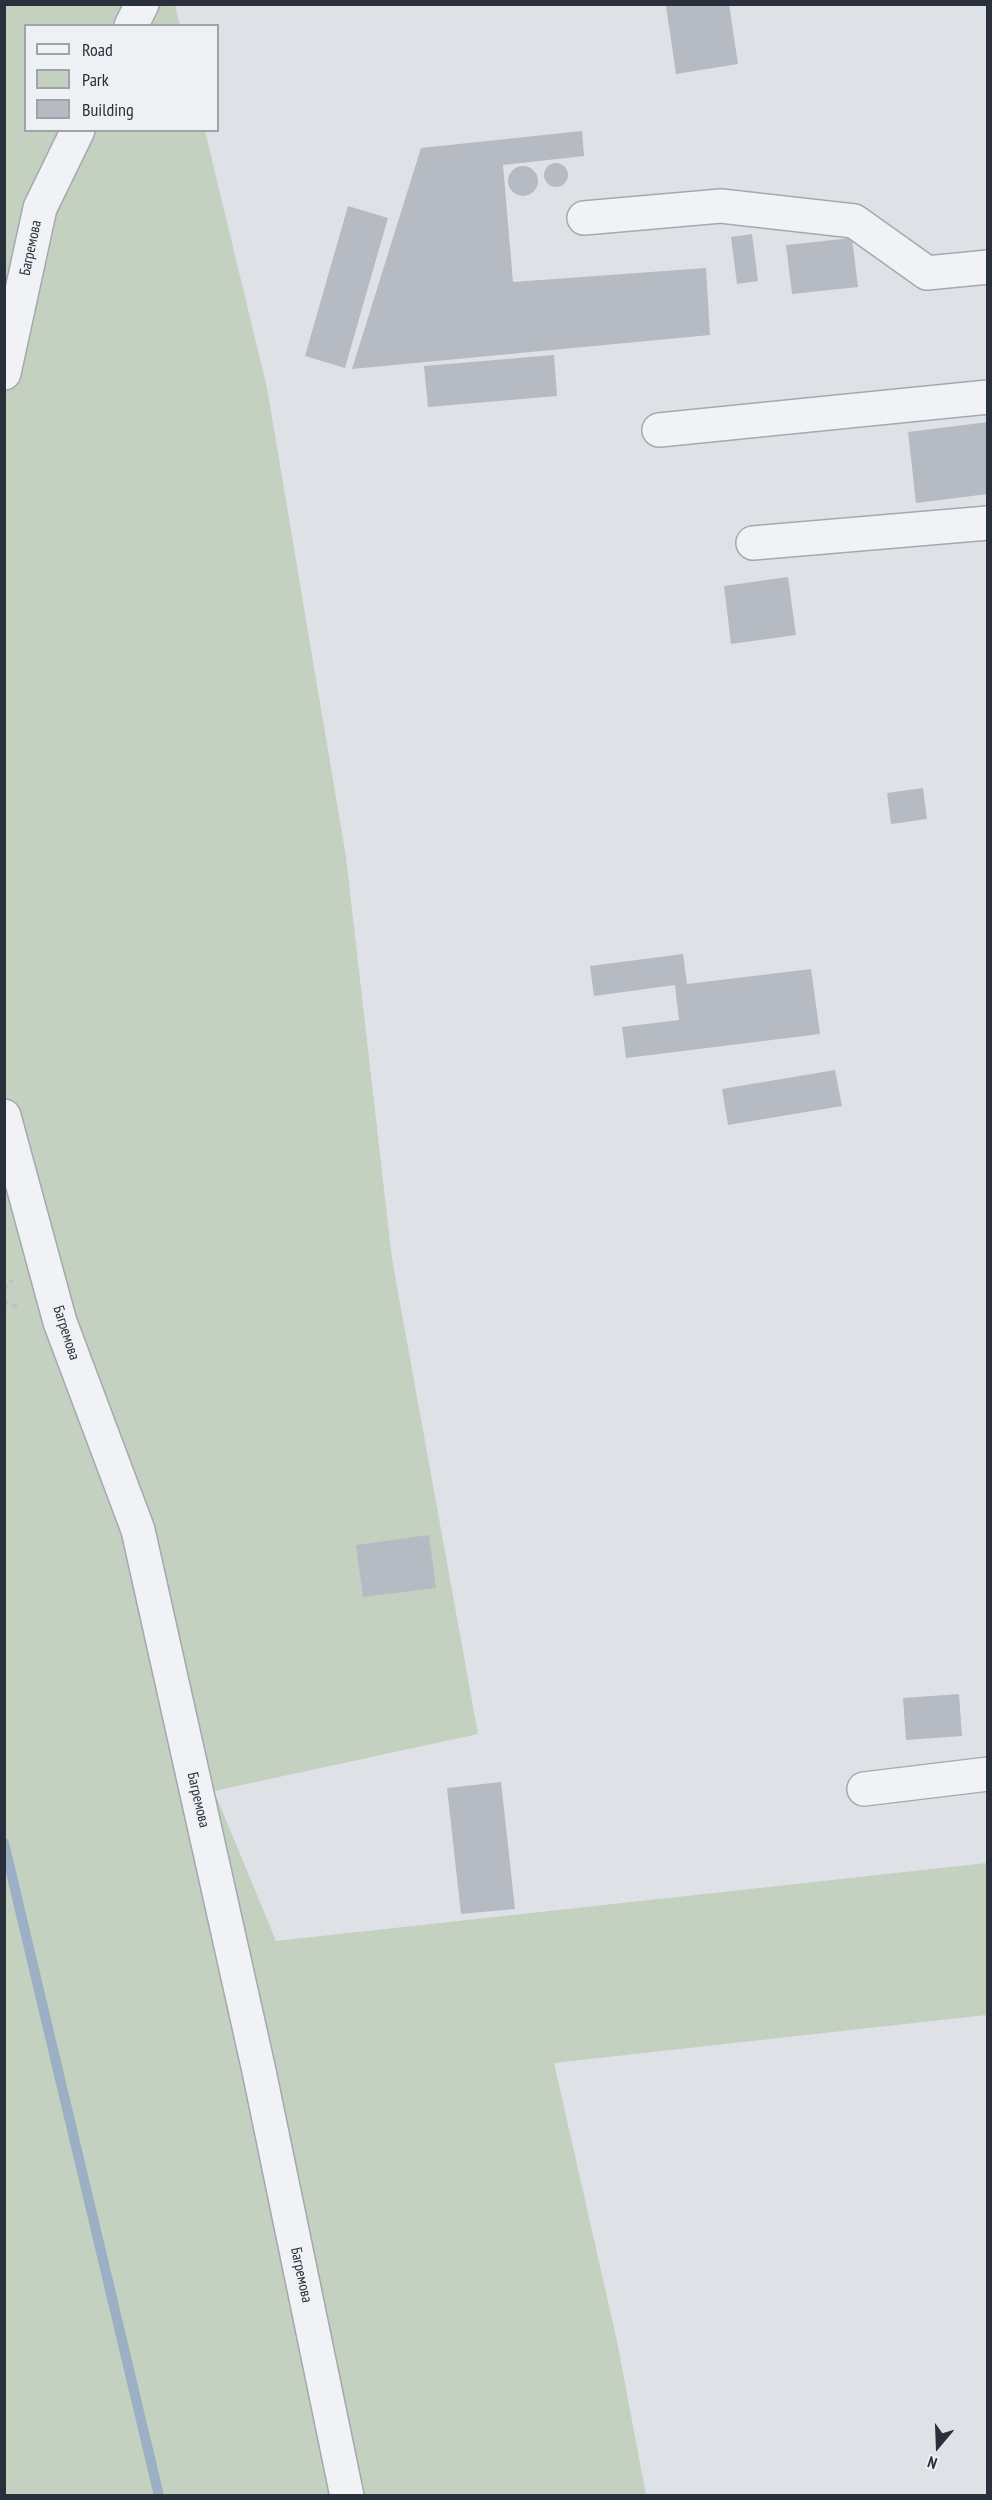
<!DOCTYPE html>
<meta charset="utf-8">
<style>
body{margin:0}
#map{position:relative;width:992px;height:2500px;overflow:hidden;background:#dee2e7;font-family:"PT Sans Narrow",sans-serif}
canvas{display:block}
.frame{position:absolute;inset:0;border:6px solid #29303c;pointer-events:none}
.legend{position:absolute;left:24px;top:24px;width:195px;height:108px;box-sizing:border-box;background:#edf1f4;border:2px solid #9fa4aa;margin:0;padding:8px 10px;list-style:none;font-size:18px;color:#29303c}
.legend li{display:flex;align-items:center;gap:12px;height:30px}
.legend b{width:30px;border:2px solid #9fa4aa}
.north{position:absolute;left:908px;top:2416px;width:60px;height:60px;-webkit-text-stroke:4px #edf1f4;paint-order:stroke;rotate:199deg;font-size:16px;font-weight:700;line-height:24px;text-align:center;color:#29303c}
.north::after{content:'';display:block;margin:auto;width:21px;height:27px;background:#29303c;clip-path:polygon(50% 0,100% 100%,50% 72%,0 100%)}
</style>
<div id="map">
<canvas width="992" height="2500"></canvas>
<div class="frame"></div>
<ul class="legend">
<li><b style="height:8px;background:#f1f2f5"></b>Road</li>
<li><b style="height:16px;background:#c4d0c0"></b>Park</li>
<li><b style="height:16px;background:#b6bbc3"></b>Building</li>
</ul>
<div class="north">N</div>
</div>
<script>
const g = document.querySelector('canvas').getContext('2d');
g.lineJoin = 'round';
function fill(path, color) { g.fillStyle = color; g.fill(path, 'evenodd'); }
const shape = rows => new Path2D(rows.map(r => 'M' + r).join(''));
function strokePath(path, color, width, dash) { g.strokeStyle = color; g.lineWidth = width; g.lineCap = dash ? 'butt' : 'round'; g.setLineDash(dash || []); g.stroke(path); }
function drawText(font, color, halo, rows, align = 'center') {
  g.font = font + ' "PT Sans Narrow",sans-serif'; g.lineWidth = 4.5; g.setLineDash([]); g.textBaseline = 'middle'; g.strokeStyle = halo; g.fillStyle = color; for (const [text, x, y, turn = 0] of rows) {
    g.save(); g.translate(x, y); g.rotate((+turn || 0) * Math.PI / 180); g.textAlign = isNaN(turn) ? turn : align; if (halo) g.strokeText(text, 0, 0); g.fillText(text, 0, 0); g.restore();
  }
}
fill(shape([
 [5,5,175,5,180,25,26,26,26,130,205,131,267,388,346,857,392,1259,478,1734,214,1791,276,1941,987,1863,987,2015,554,2063,617,2341,646,2495,5,2496]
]), '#c4d0c0');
strokePath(shape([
 [4,1843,159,2496]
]), '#9bb0c4', 10);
fill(shape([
 [673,4,729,4,738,64,676,74,666,6],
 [582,131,584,156,503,165,513,282,706,268,710,335,352,369,421,148],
 '544 175a12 12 0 1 1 24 0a12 12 0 1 1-24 0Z',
 '508 181a15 15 0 1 1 30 0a15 15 0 1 1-30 0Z',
 [348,206,388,218,345,368,305,356],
 [752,234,758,281,737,284,731,237],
 [852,238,858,287,792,294,786,245],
 [554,355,557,396,428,407,424,366],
 [988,422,988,494,916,503,908,432],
 [788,577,796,635,731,644,724,586],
 [923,788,927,819,891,824,887,793],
 [683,954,687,984,811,969,820,1034,626,1058,622,1027,679,1020,675,985,594,996,590,966],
 [835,1070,842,1106,728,1125,722,1089],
 [429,1535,436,1588,363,1597,356,1545],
 [959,1694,962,1736,906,1740,903,1698],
 [501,1782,515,1909,461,1914,447,1788]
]), '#b6bbc3');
const minor = shape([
 [131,26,142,4],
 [584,218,721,206,854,221,927,273,988,267],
 [4,373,40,208,78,130],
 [659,430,988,397],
 [753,543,988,523],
 [4,1116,60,1322,138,1530,259,2071,347,2496],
 [864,1789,988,1774]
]);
strokePath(minor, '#a4a9b0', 36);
strokePath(shape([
 [4,1289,12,1280],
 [4,1302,21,1308]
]), '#bdc0c5', 4, [4.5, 4.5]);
strokePath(minor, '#f1f2f5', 33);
drawText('15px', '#29303c', '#edf1f4', [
 ["Багремова",31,248,-78],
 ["Багремова",66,1333,72],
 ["Багремова",198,1800,77],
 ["Багремова",301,2275,78]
]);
</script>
